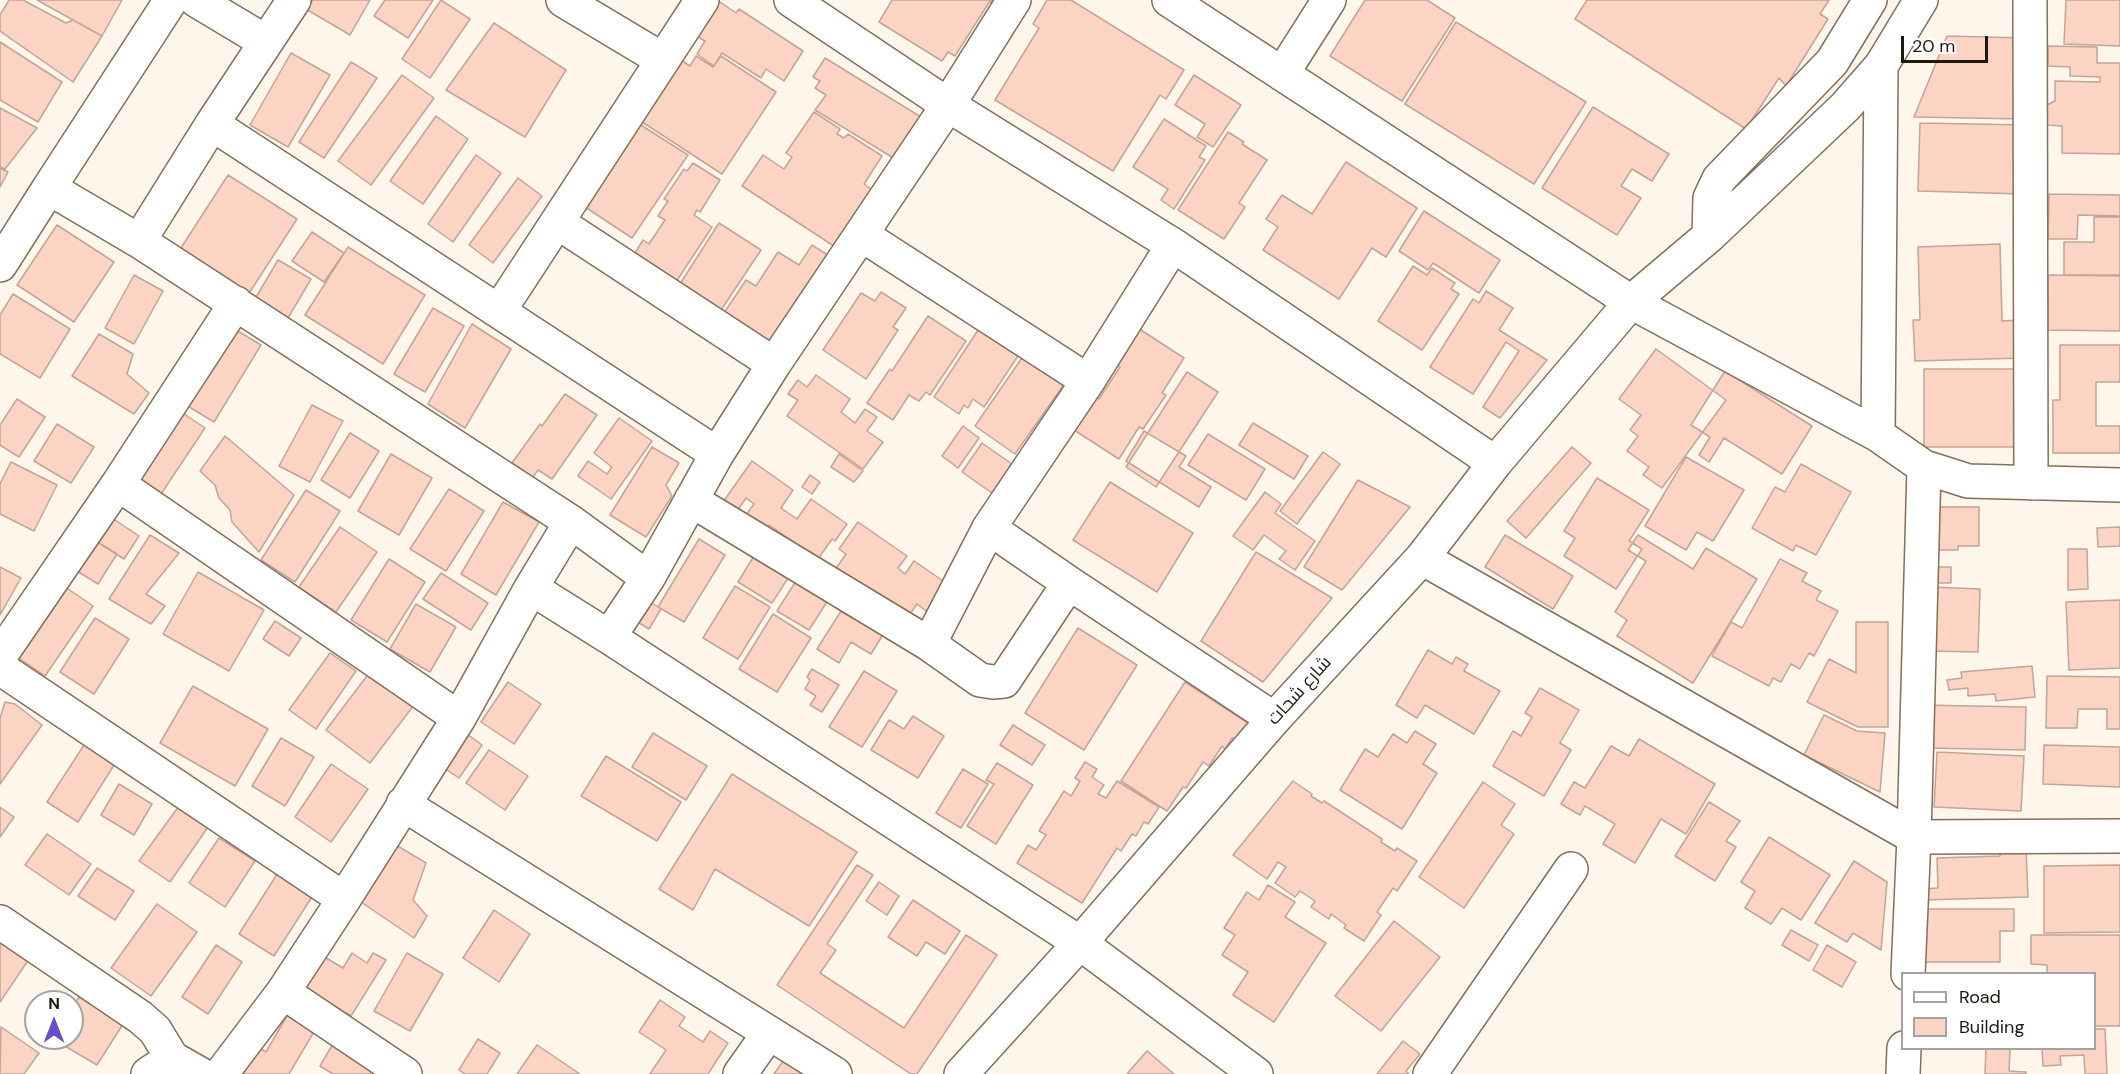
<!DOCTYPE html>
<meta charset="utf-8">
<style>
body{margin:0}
#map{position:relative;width:2120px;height:1074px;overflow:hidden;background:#fef5eb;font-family:"DM Sans",sans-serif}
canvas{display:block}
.legend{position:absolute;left:1901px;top:972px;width:195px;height:78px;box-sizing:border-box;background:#fff;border:2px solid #a5a39f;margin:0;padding:8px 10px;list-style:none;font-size:18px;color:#1f180e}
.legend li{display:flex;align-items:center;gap:12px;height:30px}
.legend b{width:30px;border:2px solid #a5a39f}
.north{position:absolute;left:24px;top:990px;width:60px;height:60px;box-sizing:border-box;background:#fff;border:2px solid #a5a39f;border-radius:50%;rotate:0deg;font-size:16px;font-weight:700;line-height:24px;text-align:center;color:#1f180e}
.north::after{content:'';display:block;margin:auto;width:21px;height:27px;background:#674fc9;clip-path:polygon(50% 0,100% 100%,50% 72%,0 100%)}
.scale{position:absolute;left:1901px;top:36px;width:87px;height:27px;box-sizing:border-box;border:3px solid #1f180e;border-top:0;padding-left:8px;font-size:18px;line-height:21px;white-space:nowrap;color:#1f180e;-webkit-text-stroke:4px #fff;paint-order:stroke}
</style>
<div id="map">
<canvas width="2120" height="1074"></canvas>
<ul class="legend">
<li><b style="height:8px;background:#fff"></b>Road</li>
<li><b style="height:16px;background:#fcd4c3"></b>Building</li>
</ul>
<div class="north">N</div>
<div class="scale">20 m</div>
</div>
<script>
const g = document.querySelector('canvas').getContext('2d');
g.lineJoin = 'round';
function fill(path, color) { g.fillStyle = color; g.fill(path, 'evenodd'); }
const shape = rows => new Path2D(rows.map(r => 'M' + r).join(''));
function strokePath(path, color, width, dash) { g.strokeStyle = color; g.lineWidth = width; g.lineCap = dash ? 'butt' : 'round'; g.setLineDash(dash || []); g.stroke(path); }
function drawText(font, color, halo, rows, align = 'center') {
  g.font = font + ' "DM Sans",Cairo,sans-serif'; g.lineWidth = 4.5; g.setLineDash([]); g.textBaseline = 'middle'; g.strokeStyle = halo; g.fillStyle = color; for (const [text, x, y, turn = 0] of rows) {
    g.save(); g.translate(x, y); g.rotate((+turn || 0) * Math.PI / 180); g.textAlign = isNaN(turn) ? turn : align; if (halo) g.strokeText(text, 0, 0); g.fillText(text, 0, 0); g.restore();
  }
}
const building = shape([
 [9,0,23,0,66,23,73,20,102,36,73,82,0,31,0,15,9,0],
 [37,0,122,0,102,36,37,0],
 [313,0,370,0,350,35,306,9,313,0],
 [385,0,433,0,408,38,374,16,385,0],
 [441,0,470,19,430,78,402,59,441,0],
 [717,0,736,13,739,9,803,51,784,81,766,69,761,78,722,53,714,66,697,54,705,41,696,36,717,0],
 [892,0,997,0,995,4,990,1,955,56,948,52,942,61,879,22,892,0],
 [1047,0,1071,0,1184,70,1166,99,1160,95,1113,171,995,100,1039,28,1033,24,1047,0],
 [1365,0,1427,0,1455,18,1402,101,1330,56,1365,0],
 [1587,0,1829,0,1820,14,1828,19,1786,86,1779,78,1746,129,1575,19,1587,0],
 [2066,0,2120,0,2120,46,2064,44,2066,0],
 [1456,22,1586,102,1534,184,1405,104,1456,22],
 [494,23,566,70,525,137,446,90,494,23],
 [1947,36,2024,38,2022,119,1914,117,1947,36],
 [0,42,62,82,38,122,0,100,0,42],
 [2048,46,2097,47,2097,63,2120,63,2120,154,2062,153,2062,126,2047,125,2047,105,2055,101,2055,81,2100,82,2100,77,2070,76,2070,67,2048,66,2048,46],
 [291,53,330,75,288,147,250,125,291,53],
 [696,56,713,67,721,56,776,92,722,174,636,118,676,57,690,66,696,56],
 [825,58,921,117,895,159,815,110,826,95,815,88,820,81,813,77,825,58],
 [351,62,377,78,324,158,299,142,351,62],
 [402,75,434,98,371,185,338,161,402,75],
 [1194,75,1241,105,1213,147,1197,137,1205,124,1175,105,1194,75],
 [1593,107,1669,154,1652,181,1632,169,1621,186,1641,198,1617,235,1542,188,1593,107],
 [0,108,37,128,5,169,0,167,0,108],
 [814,112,840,129,837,134,844,138,848,134,882,156,864,184,872,190,846,254,742,186,763,155,784,169,792,157,786,153,814,112],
 [436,116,468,139,423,204,390,181,436,116],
 [1164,119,1206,146,1199,157,1205,160,1174,209,1161,200,1168,189,1133,167,1164,119],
 [633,120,688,155,632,238,579,203,633,120],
 [1920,123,2025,125,2023,194,1918,191,1920,123],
 [1228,132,1244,142,1242,144,1267,160,1239,203,1245,207,1224,239,1178,210,1228,132],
 [476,155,501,173,453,242,428,224,476,155],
 [1346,162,1417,208,1386,257,1372,248,1339,299,1263,250,1278,227,1266,219,1282,195,1312,214,1346,162],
 [693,163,720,180,700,212,697,210,694,215,712,227,674,285,632,258,643,240,649,244,665,220,658,216,668,201,664,199,684,169,687,171,693,163],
 [0,168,8,172,0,187,0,168],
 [228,175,297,219,248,295,179,251,228,175],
 [518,178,542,196,493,263,469,245,518,178],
 [2049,194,2120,195,2120,216,2078,215,2077,239,2048,239,2049,194],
 [1424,211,1500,260,1479,293,1433,263,1428,270,1399,251,1424,211],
 [2094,217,2120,217,2120,275,2064,275,2064,242,2094,242,2094,217],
 [719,223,761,250,721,310,680,284,719,223],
 [57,225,114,262,74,322,17,285,57,225],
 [312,232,344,253,324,282,292,261,312,232],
 [2000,244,2002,321,2020,320,2022,358,1915,361,1913,320,1920,320,1918,247,2000,244],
 [812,245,831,257,770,352,720,319,746,280,756,286,778,252,799,265,812,245],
 [348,247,425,295,383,364,305,315,348,247],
 [278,260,311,279,285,323,252,304,278,260],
 [1413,266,1427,275,1432,268,1455,283,1451,289,1459,294,1422,350,1378,321,1413,266],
 [134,275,163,291,134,344,105,328,134,275],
 [2048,275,2120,276,2120,331,2048,330,2048,275],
 [1486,291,1513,308,1499,330,1547,360,1500,418,1483,407,1519,351,1506,342,1473,394,1430,367,1473,299,1479,303,1486,291],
 [881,292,906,308,893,327,898,330,866,379,823,350,861,293,875,301,881,292],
 [13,294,70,329,40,378,0,354,0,315,13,294],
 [433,308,464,326,425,392,394,374,433,308],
 [928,316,966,341,930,395,926,392,919,401,909,395,893,420,867,403,890,369,892,371,928,316],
 [984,321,1024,347,984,407,973,399,968,408,964,405,959,414,934,397,984,321],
 [472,324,511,349,465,428,428,404,472,324],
 [228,325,261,345,214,422,181,402,228,325],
 [1138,328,1184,358,1162,393,1166,395,1143,429,1139,427,1119,459,1074,430,1095,396,1099,399,1120,367,1115,364,1138,328],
 [99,334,133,354,127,374,149,393,134,414,72,376,99,334],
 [2060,345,2120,345,2120,382,2096,382,2096,426,2120,426,2120,453,2053,453,2053,400,2060,400,2060,345],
 [1656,349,1726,400,1662,488,1643,475,1649,467,1627,451,1638,436,1630,430,1641,415,1619,399,1656,349],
 [1024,355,1065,383,1015,454,975,426,1024,355],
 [1924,369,2021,369,2021,447,1924,447,1924,369],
 [1725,371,1812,426,1782,474,1724,438,1709,462,1699,455,1710,437,1691,425,1725,371],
 [1187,372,1218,392,1156,487,1126,467,1187,372],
 [816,375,850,399,841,412,855,423,865,409,877,417,867,431,883,442,863,469,787,416,798,400,788,394,798,380,807,387,816,375],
 [565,394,597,415,552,479,538,470,533,477,512,463,540,424,542,426,565,394],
 [17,399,45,417,19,457,0,445,0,425,17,399],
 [312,405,343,421,310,482,279,466,312,405],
 [175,408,205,428,161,494,131,473,175,408],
 [619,418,652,441,611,499,578,476,588,461,607,474,612,467,594,453,619,418],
 [1253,423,1308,456,1294,479,1239,445,1253,423],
 [57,424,94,447,71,483,34,461,57,424],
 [963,426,979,438,958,468,942,456,963,426],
 [1144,431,1186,456,1179,467,1211,487,1199,507,1126,461,1144,431],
 [350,433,379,451,350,498,321,480,350,433],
 [1208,434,1265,469,1246,500,1188,465,1208,434],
 [225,436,294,495,259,552,232,522,230,510,219,498,215,485,200,471,225,436],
 [982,443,1012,464,992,493,962,472,982,443],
 [652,447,679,463,666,485,672,496,646,537,610,515,652,447],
 [1572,447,1591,463,1526,538,1507,521,1572,447],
 [1323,452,1340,464,1297,524,1280,511,1323,452],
 [391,454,432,478,399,535,358,511,391,454],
 [839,454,863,471,854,482,831,467,839,454],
 [1686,457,1744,490,1713,541,1697,532,1686,550,1645,526,1686,457],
 [752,461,793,490,781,508,797,519,811,499,847,524,835,541,832,539,818,559,769,525,766,529,746,515,754,504,746,498,737,511,723,502,752,461],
 [11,462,57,485,34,531,0,514,0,484,11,462],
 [1801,464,1851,492,1816,555,1796,545,1793,551,1752,528,1775,487,1785,492,1801,464],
 [810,475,820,482,812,494,802,487,810,475],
 [1597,478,1649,510,1629,541,1642,549,1616,589,1564,556,1575,538,1564,531,1597,478],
 [1358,480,1410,507,1342,590,1304,567,1358,480],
 [1110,482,1193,533,1157,592,1073,540,1110,482],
 [449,489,484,511,446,571,410,549,449,489],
 [306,490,340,511,295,582,261,560,306,490],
 [1265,492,1281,504,1275,513,1315,541,1295,570,1279,559,1286,551,1264,535,1253,550,1233,536,1265,492],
 [503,502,539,522,496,595,461,574,503,502],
 [1939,507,1979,507,1979,546,1958,546,1958,550,1939,550,1939,507],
 [103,512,139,536,124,559,88,536,103,512],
 [858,522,907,556,898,568,905,574,914,561,949,585,929,613,917,604,906,620,835,570,846,554,839,549,858,522],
 [340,527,377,552,336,612,299,587,340,527],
 [2120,527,2120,546,2098,547,2097,528,2120,527],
 [150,535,179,553,146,594,165,606,151,624,109,599,150,535],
 [1505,535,1573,576,1553,609,1485,567,1505,535],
 [1638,535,1693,569,1706,548,1757,579,1693,683,1617,636,1627,620,1615,612,1646,561,1628,550,1638,535],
 [88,536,117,554,98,584,69,566,88,536],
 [699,539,725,555,684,622,658,607,699,539],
 [2068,549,2087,549,2088,589,2068,590,2068,549],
 [757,551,792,572,772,603,738,582,757,551],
 [1256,552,1332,598,1263,682,1201,641,1256,552],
 [389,559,425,582,387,642,351,620,389,559],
 [1780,559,1807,573,1802,581,1821,591,1816,600,1838,611,1814,656,1809,653,1800,669,1791,664,1781,682,1773,678,1769,686,1712,656,1731,622,1742,628,1780,559],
 [0,567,21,578,0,615,0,567],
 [1932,567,1951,567,1951,583,1932,583,1932,567],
 [198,572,264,610,229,671,163,634,198,572],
 [441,573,488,603,471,630,423,599,441,573],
 [796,581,828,600,809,630,777,611,796,581],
 [58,582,93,606,45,676,10,652,58,582],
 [735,586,770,607,738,659,703,638,735,586],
 [1932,587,1980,589,1978,652,1931,651,1932,587],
 [2120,600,2120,668,2069,670,2066,602,2120,600],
 [649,601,661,609,649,629,636,621,649,601],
 [416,604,456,627,430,672,390,649,416,604],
 [841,611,854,619,857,616,884,633,871,654,851,642,839,663,817,649,841,611],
 [773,614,811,638,777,692,739,669,773,614],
 [95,618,129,639,94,694,60,672,95,618],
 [275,621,301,638,289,656,263,639,275,621],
 [1856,622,1888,622,1888,727,1858,727,1807,702,1829,659,1856,673,1856,622],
 [1078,628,1137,665,1084,750,1025,713,1078,628],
 [1428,650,1452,664,1456,657,1468,664,1464,671,1500,691,1474,734,1425,705,1417,718,1396,705,1428,650],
 [330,653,356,671,316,729,289,710,330,653],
 [2032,666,2035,697,1996,701,1995,694,1968,696,1968,688,1949,690,1947,680,1962,678,1961,672,2032,666],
 [812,669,839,685,822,712,810,705,816,696,805,689,810,680,807,677,812,669],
 [864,671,897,691,862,747,829,727,864,671],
 [370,672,414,705,370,763,326,730,370,672],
 [2047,676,2120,677,2120,729,2107,729,2107,709,2078,709,2077,728,2046,728,2047,676],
 [508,682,541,704,514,744,481,722,508,682],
 [1185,682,1248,723,1237,740,1232,738,1225,749,1222,746,1209,766,1203,762,1186,788,1183,787,1167,811,1121,781,1185,682],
 [193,686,268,729,235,786,160,743,193,686],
 [1540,688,1579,710,1560,743,1571,750,1544,796,1493,766,1513,731,1521,736,1532,717,1525,713,1540,688],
 [5,702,15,704,42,725,0,784,0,718,5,702],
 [1920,705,2026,707,2025,750,1928,748,1920,705],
 [1824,715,1857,731,1885,733,1880,792,1804,755,1824,715],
 [913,716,944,736,918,778,871,750,889,720,904,729,913,716],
 [1013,725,1045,745,1032,765,1000,745,1013,725],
 [459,728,482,745,459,778,435,762,459,728],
 [1415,731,1436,744,1423,764,1437,773,1402,829,1340,790,1365,749,1378,757,1393,734,1407,743,1415,731],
 [653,733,707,766,686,800,632,767,653,733],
 [281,738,314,757,285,806,252,786,281,738],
 [1639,739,1715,784,1686,834,1661,819,1635,863,1603,844,1615,824,1585,806,1580,815,1561,804,1574,782,1585,788,1611,746,1629,756,1639,739],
 [86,742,116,762,78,822,47,802,86,742],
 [2044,745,2120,747,2120,787,2043,784,2044,745],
 [489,750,528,776,505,810,466,783,489,750],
 [1937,752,2024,756,2021,811,1934,807,1937,752],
 [606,756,681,802,657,841,581,796,606,756],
 [1085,762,1097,769,1092,777,1104,785,1098,794,1106,798,1117,781,1159,807,1148,824,1144,822,1136,836,1132,834,1121,851,1117,848,1082,903,1017,863,1028,845,1036,850,1046,835,1039,831,1064,791,1071,796,1080,781,1075,778,1085,762],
 [997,763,1033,785,996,844,967,826,994,784,986,780,997,763],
 [331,764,368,789,331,842,295,817,331,764],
 [963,769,988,784,961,828,936,813,963,769],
 [732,774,857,852,809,926,715,869,693,910,659,889,732,774],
 [1293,781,1312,794,1311,796,1322,803,1324,801,1382,839,1381,842,1395,851,1397,848,1417,861,1397,891,1393,888,1377,912,1381,915,1364,941,1344,928,1346,925,1331,914,1329,919,1311,907,1315,901,1300,891,1295,897,1275,883,1286,867,1278,862,1267,879,1233,855,1293,781],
 [1483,782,1515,804,1501,825,1514,834,1464,908,1419,877,1483,782],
 [119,784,152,804,134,835,101,815,119,784],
 [1709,802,1740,821,1726,841,1736,847,1715,881,1675,856,1709,802],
 [179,806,208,827,170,882,139,861,179,806],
 [0,807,14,817,0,837,0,807],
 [47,834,91,864,69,895,25,865,47,834],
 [1769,837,1830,875,1801,920,1782,908,1771,924,1745,908,1755,891,1741,882,1769,837],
 [219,838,255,861,225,907,189,883,219,838],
 [396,845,426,863,413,900,427,916,414,938,361,902,396,845],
 [2026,848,2028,897,1922,900,1922,889,1938,888,1937,858,2000,856,2000,849,2026,848],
 [1854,861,1887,882,1881,950,1853,933,1847,942,1815,923,1854,861],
 [857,865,873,875,827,944,836,950,820,973,904,1028,966,935,997,955,917,1074,911,1074,777,985,857,865],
 [2120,865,2120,932,2044,933,2044,866,2120,865],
 [97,868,134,891,115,920,78,896,97,868],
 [281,868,317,889,274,956,239,934,281,868],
 [879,882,899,896,887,915,866,901,879,882],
 [1268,885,1295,902,1285,917,1326,943,1274,1022,1233,995,1248,972,1222,955,1235,935,1224,928,1247,892,1259,900,1268,885],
 [913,900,960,931,945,954,926,942,917,956,888,937,913,900],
 [157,904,197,932,151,996,111,968,157,904],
 [1915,909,2014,909,2014,931,2000,931,2000,962,1915,962,1915,909],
 [494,910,530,934,499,982,463,958,494,910],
 [1394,921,1440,957,1381,1031,1335,996,1394,921],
 [1791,930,1818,945,1809,961,1782,945,1791,930],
 [0,935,33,953,0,1002,0,935],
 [2031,935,2120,935,2120,1026,2094,1026,2094,974,2047,974,2047,965,2031,964,2031,935],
 [216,945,242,962,208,1014,182,997,216,945],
 [1827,945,1856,962,1842,987,1813,970,1827,945],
 [316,952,343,968,352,953,367,963,373,953,386,960,351,1016,297,983,316,952],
 [407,953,443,974,410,1031,374,1011,407,953],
 [79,997,123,1024,97,1065,53,1039,72,1038,72,1008,79,997],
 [660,1000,685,1017,679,1026,703,1042,710,1031,728,1043,708,1074,650,1074,666,1050,639,1032,660,1000],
 [288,1014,315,1030,289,1074,235,1074,253,1044,266,1052,288,1014],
 [1,1027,39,1053,24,1074,0,1074,1,1027],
 [2094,1029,2105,1029,2107,1074,2085,1074,2084,1055,2060,1056,2061,1065,2043,1066,2042,1048,2094,1048,2094,1029],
 [337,1037,378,1061,370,1074,333,1074,320,1066,337,1037],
 [478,1039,500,1053,487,1074,465,1074,459,1070,478,1039],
 [1403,1041,1420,1054,1406,1071,1409,1074,1377,1074,1403,1041],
 [537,1045,580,1074,517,1074,537,1045],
 [1986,1048,2010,1048,2009,1071,2026,1072,2026,1074,1985,1074,1986,1048],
 [1147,1051,1174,1074,1127,1074,1147,1051],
 [784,1060,805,1074,774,1074,784,1060]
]);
fill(building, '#fcd4c3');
strokePath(building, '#c3a497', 1.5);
const minor = shape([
 [196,0,266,42],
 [294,0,212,124,139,241,571,522,648,578],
 [563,0,663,60],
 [791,0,948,105,1173,245,1495,463],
 [1014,0,948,105,774,364,717,454,648,578,609,637,1080,943,1256,1074],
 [1169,0,1631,302,1878,435,1924,467,1968,481,2120,485],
 [2030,0,2031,483],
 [1282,74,1329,0],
 [212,124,717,454],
 [49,188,171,0],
 [557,222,774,364],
 [862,235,1088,381],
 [1709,236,1710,198,1719,179,1832,62,1870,0],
 [0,265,49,188,139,241],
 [499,311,702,0],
 [1878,435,1881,66],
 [118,484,459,718],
 [691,500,929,644,980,680,993,682,1004,681,1069,583],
 [571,522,531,588,609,637],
 [989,528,1069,583,1274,719],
 [1422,558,1914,837,2120,836],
 [929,644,989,528,1088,381,1173,245],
 [0,656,118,484,236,303],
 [0,668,344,899],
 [403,804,835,1074],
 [0,922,140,1017,155,1030,172,1058],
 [1908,974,1914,837,1924,467],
 [283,992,405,1074],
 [148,1074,172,1058,200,1074],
 [221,1074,283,992,344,899,459,718,531,588],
 [740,1074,769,1033],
 [961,1074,1080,943,1274,719,1422,558,1495,463,1631,302,1709,236,1845,107,1881,66,1921,0],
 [1430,1074,1571,869],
 [1903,1074,1904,1048]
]);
strokePath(minor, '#837059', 36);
strokePath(minor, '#fff', 33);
drawText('18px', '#1f180e', '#fff', [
 ["شارع شحات",1300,691,-48]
]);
</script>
